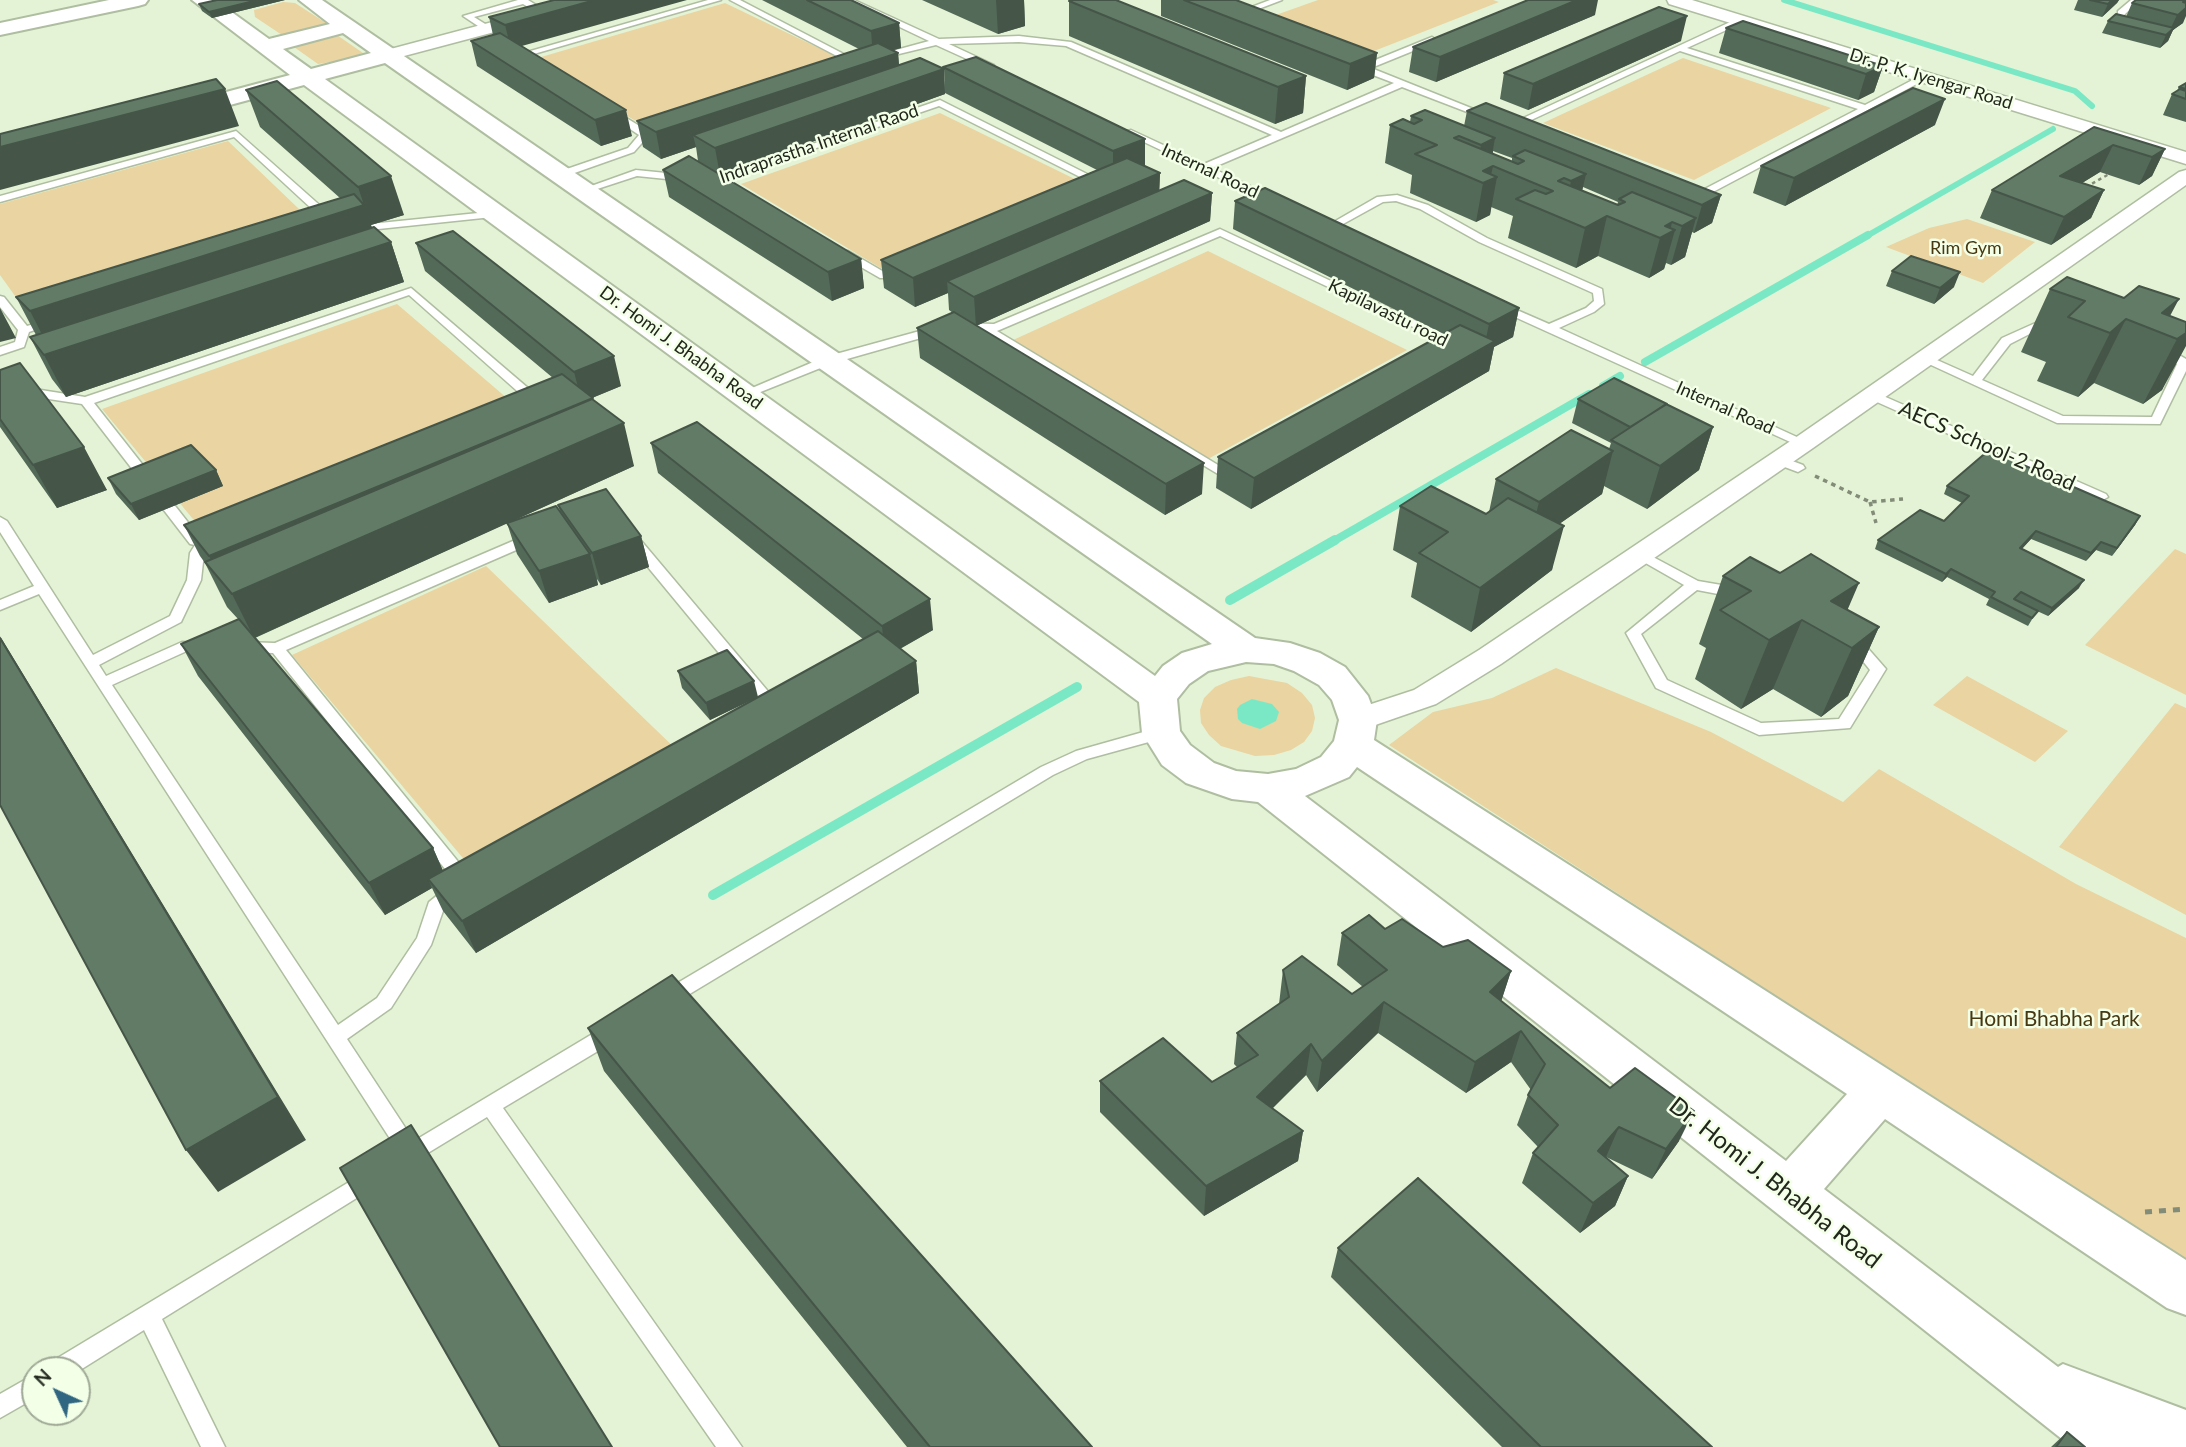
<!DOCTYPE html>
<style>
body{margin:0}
#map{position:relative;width:2186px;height:1447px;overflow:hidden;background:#e4f3d5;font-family:Lato,sans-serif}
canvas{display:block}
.north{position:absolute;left:21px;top:1356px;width:70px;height:70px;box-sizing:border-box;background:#f3ffe7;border:2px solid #9fa996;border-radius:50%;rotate:315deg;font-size:19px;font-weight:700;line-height:28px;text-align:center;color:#21271c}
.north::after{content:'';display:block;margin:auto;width:24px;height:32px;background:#306681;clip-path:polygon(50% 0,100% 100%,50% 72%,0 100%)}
</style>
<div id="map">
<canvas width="2186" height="1447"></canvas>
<div class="north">N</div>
</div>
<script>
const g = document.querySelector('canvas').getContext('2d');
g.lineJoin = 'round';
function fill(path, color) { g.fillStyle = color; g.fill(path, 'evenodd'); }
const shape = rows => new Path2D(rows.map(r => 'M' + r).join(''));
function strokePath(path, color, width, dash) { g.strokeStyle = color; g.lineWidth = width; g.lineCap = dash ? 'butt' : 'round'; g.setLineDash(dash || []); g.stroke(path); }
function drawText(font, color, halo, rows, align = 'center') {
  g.font = font + ' Lato,sans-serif'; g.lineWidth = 5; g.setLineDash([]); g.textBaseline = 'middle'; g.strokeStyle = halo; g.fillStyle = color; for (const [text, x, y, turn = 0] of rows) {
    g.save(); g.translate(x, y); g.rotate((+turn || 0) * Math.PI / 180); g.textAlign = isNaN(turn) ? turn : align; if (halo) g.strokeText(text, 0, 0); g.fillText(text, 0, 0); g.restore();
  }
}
fill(shape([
 [1318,0,1493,0,1499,2,1369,53,1273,16],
 [283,2,295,3,326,23,326,28,285,37,255,17,254,10],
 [725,3,848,62,648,128,531,60],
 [334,33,363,53,343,60,318,64,294,47,294,44],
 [1683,58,1831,108,1694,180,1543,123],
 [940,113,1089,186,884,270,741,184],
 [228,141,323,232,33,321,0,275,0,204],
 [1967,219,2035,242,1983,283,1886,247,1929,228],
 [1208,251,1407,350,1197,465,1000,346],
 [397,304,515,405,202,530,102,409],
 [2175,549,2186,554,2186,695,2085,645],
 [486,566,681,754,473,870,292,655],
 [1556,668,1711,732,1843,802,1879,769,2076,884,2186,938,2186,1262,1389,745,1433,712,1492,698],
 [1249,676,1287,683,1302,693,1312,705,1315,718,1312,731,1304,742,1291,750,1274,755,1255,756,1221,746,1209,735,1201,723,1200,710,1204,698,1215,687,1231,680],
 [1967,676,2068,731,2035,762,1933,705],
 [2175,703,2186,708,2186,915,2059,847]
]), '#e9d4a2');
fill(shape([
 [1252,699,1272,704,1279,712,1276,721,1260,729,1242,723,1238,719,1237,709,1240,705]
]), '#7be8c5');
strokePath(shape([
 [1784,0,2075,91,2092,106],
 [1865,237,2053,129]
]), '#7be8c5', 6);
strokePath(shape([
 [1645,362,1868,235],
 [1603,386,1620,376],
 [1332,542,1589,394]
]), '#7be8c5', 8);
strokePath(shape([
 [1230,600,1335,540],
 [713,895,1077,687]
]), '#7be8c5', 10);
const lane = shape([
 [518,0,528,0,549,13,542,15,523,4,474,17,490,27,491,29,487,32,463,16,518,0],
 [708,0,721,0,520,58,513,56,708,0],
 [730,0,740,0,861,63,854,65,730,0],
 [843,0,854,0,939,39,1019,36,1071,42,1281,132,1394,83,1352,67,1352,63,1363,65,1432,37,1436,40,1435,42,1371,68,1496,118,1488,120,1402,87,1212,168,1280,200,1280,204,1276,205,1123,132,1131,130,1204,164,1272,135,1066,46,1019,42,949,44,994,65,994,69,991,70,936,45,874,60,874,56,929,41,843,0],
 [1270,0,1282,0,1240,16,1233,14,1270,0],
 [2131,0,2140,0,2124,15,2118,15,2118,11,2131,0],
 [1741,17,1745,20,1744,22,1687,48,1865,105,1922,75,1930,77,1696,201,1686,196,1691,193,1695,194,1858,109,1680,51,1514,128,1506,126,1741,17],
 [940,100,1107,184,1098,186,939,106,714,183,705,181,940,100],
 [609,111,615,111,646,130,656,127,661,130,648,136,634,152,566,176,558,176,558,172,628,148,639,135,609,115,609,111],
 [236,131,333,217,333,221,325,221,234,137,0,202,0,196,236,131],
 [636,170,686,175,691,178,686,181,637,176,585,193,580,190,636,170],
 [1397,195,1428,205,1487,238,1602,289,1604,304,1594,312,1559,328,1810,443,1804,447,1799,446,1495,308,1495,304,1503,304,1549,324,1586,308,1594,301,1593,293,1479,242,1420,209,1396,201,1383,202,1334,229,1325,227,1377,197,1397,195],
 [498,211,502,212,502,216,350,232,345,229,350,226,498,211],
 [1220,229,1461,342,1456,347,1448,347,1447,343,1220,236,997,331,1218,465,1235,457,1242,461,1218,474,979,331,959,329,953,326,959,323,994,324,1220,229],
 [840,251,848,251,884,272,901,265,907,268,888,278,880,278,840,255,840,251],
 [411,288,542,400,542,406,534,406,409,295,94,403,198,535,207,532,214,536,204,553,201,580,181,622,99,665,106,676,182,642,206,643,208,646,206,649,189,650,112,685,338,1025,377,998,417,938,429,902,450,885,457,884,273,653,244,652,237,647,244,642,275,643,527,535,537,535,539,538,537,541,286,650,473,880,470,885,463,886,465,890,462,895,443,911,431,945,391,1008,347,1039,414,1141,604,1027,611,1025,618,1027,620,1033,618,1039,503,1108,742,1447,716,1447,487,1117,413,1162,406,1165,399,1162,396,1156,398,1151,39,594,0,610,0,600,34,586,0,532,0,517,7,521,93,655,170,616,187,580,190,553,195,545,190,544,82,404,22,395,0,401,0,393,22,387,85,397,411,288],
 [0,296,4,297,27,326,51,319,57,322,29,332,24,347,0,355,0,347,15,342,18,330,0,307,0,296],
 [2051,316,2055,317,2055,321,2010,344,1982,380,2063,416,2152,417,2177,364,2158,352,2156,349,2162,345,2186,359,2186,371,2160,424,2057,423,1918,359,1924,355,1928,356,1973,376,2002,338,2051,316],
 [938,326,944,330,942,332,833,363,748,397,744,398,738,394,825,357,938,326],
 [1872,391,2106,494,2108,497,2101,501,2096,500,1868,398,1868,392,1872,391],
 [1779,456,1803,465,1805,468,1798,472,1774,463,1772,460,1779,456],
 [633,536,638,537,777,702,779,706,777,710,765,714,759,713,757,709,761,704,628,543,626,540,633,536],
 [1640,550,1698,581,1739,588,1746,593,1739,598,1697,590,1641,634,1667,680,1761,723,1839,719,1870,670,1846,640,1853,635,1858,637,1886,669,1850,728,1759,735,1656,688,1626,633,1684,585,1635,557,1633,554,1640,550],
 [1161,727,1169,733,1167,737,1087,759,1053,775,673,1004,666,1007,659,1004,657,999,659,994,1041,767,1076,751,1161,727],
 [369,1170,376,1172,379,1179,376,1186,162,1319,225,1447,201,1447,144,1330,77,1372,48,1370,51,1362,369,1170],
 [35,1374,35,1398,0,1418,0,1394,35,1374]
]);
const street = shape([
 [575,0,602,0,600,4,389,60,380,55,383,51,575,0],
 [1667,0,1692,0,2186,152,2186,164,1669,4,1667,0],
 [2186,170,2186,185,1813,448,1501,664,1436,704,1358,731,1347,728,1342,720,1347,712,1414,690,1479,650,1795,438,2179,172,2186,170]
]);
const secondary = shape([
 [109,0,148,0,145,4,138,6,0,35,0,23,109,0],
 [192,0,215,0,269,39,330,24,299,0,322,0,1255,638,1290,643,1320,653,1345,667,1368,696,1377,720,1374,740,2186,1260,2186,1315,2167,1308,1885,1119,1824,1189,2058,1367,2063,1364,2186,1410,2186,1447,2072,1447,1258,802,1232,799,1186,783,1162,765,1142,733,1139,702,304,85,178,119,170,117,166,112,170,107,290,75,192,0],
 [343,33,371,53,311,69,283,49,343,33],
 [385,63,1212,644,1182,653,1163,666,1155,676,325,79,385,63],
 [1246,662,1274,664,1294,671,1319,685,1332,700,1339,720,1334,741,1321,757,1296,769,1268,774,1236,771,1214,763,1190,745,1180,731,1177,699,1189,684,1208,671,1246,662],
 [1357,767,1847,1094,1786,1161,1305,796,1349,777,1357,767]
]);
strokePath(lane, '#afbda1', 3);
strokePath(street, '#afbda1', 3);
strokePath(secondary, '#afbda1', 4);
strokePath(shape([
 [2086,187,2111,173]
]), '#828c78', 2.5, [3.5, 3.5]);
strokePath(shape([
 [1815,476,1870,502,1903,499],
 [1870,502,1876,523]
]), '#828c78', 3.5, [4.5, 4.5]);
strokePath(shape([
 [2145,1212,2186,1209]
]), '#828c78', 5, [7, 7]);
fill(lane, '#fff');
fill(street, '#fff');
fill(secondary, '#fff');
fill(shape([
 [217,0,285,0,212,18,202,11,199,4],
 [554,0,522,46,632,136,601,146,477,66,471,41,493,35,489,17],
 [762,0,851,0,899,23,901,48,893,50,898,53,899,65,944,69,945,94,720,175,861,259,864,288,832,301,669,197,663,170,698,161,696,147,661,159,643,147,637,121,859,49],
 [922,0,1024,0,1025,26,998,34],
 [1161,0,1236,0,1377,53,1374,78,1347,90,1161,16],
 [2078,0,2119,0,2117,3,2102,17,2074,10],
 [2186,0,2183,23,2173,30,2168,41,2160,48,2102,33,2108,21,2126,17,2132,3],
 [1069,1,1306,76,1303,113,1275,124,1069,36],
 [1595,15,1436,82,1409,72,1413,47],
 [1726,28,1883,66,1874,92,1858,100,1719,53],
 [1681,41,1528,110,1500,99,1504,73],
 [943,67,1160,173,1159,191,1212,193,1210,221,976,326,1202,494,1165,515,920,358,917,328,953,313,949,310,948,293,915,307,884,288,881,260,1097,170,945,93],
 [2186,83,2186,122,2163,115,2172,94,2177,91,2179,87],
 [246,90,404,215,371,225,372,228,391,242,404,282,66,397,52,379,30,337,36,335,16,297,340,198,260,127],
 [1467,111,1721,195,1712,223,1694,233,1692,232,1685,257,1671,265,1666,263,1664,269,1649,278,1598,256,1576,268,1508,238,1513,216,1491,207,1490,215,1476,222,1410,193,1412,175,1385,163,1390,125,1410,122,1411,116,1464,126],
 [1493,151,1512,158,1512,161,1493,154],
 [1583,187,1618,202,1617,205,1582,190],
 [1935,125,1785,206,1753,193,1761,166],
 [2094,127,2165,149,2152,176,2139,185,2100,172,2082,183,2104,190,2091,218,2051,245,1980,218,1992,190],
 [1235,201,1519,308,1513,337,1494,347,1489,371,1251,509,1216,488,1218,457,1444,334,1233,229],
 [416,243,621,386,592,398,634,466,515,520,560,511,558,505,641,536,649,567,601,585,597,579,598,585,549,603,517,554,507,523,255,638,433,848,443,871,752,700,710,720,682,688,678,671,758,697,863,639,658,473,651,443,933,630,900,649,916,661,919,693,476,953,443,911,432,888,385,915,198,676,181,644,238,619,227,607,205,563,200,556,184,525,553,378,425,271],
 [1892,271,1954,287,1934,304,1886,286],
 [2050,289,2170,316,2186,322,2162,390,2143,404,2094,383,2078,397,2037,381,2046,362,2021,352],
 [0,370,107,490,57,508,0,427],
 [1578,399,1667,405,1713,427,1699,470,1647,509,1604,486,1602,494,1559,524,1552,570,1471,632,1411,597,1417,563,1393,550,1400,506,1486,514,1489,512,1496,479,1609,449,1611,443,1572,423],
 [216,470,223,486,139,520,116,494,108,478],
 [1947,486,2140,516,2135,525,2112,556,2096,550,2086,561,2031,539,2022,549,2079,588,2048,616,2037,611,2028,626,1986,605,1989,599,1947,577,1942,582,1875,549,1878,540,1944,521,1962,503,1944,494],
 [1723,576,1848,610,1879,627,1848,696,1821,717,1773,689,1741,709,1695,679,1706,648,1699,644],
 [1385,929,1443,947,1511,971,1501,1001,1610,1088,1679,1141,1652,1179,1606,1157,1628,1176,1615,1206,1580,1233,1522,1183,1533,1153,1538,1147,1517,1125,1528,1095,1531,1090,1511,1062,1466,1093,1378,1033,1317,1092,1306,1075,1272,1108,1303,1131,1298,1161,1204,1216,1100,1112,1100,1081,1212,1082,1237,1067,1234,1064,1237,1033,1279,1004,1283,970,1352,994,1363,987,1337,965,1342,933],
 [588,1028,1092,1447,907,1447,604,1071],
 [1338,1248,1712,1447,1502,1447,1331,1277],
 [2067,1432,2085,1447,2051,1447]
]), '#546a59');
fill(shape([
 [258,0,285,0,212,18,209,12],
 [595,0,687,0,511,49,505,25],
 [996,0,1024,0,1025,26,998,34],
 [1577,0,1598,0,1595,15,1436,82,1440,57],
 [2112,0,2119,0,2117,3,2102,17,2108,4],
 [2186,0,2186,16,2183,23,2173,30,2168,41,2160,48,2166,35,2169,32,2183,2],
 [1687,16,1681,41,1528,110,1533,84],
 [899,23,901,48,873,56,871,31],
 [898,53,900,78,693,135,696,147,661,159,656,132],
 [1377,53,1374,78,1347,90,1350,64],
 [1883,66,1874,92,1858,100,1866,74],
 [944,69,945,94,720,175,715,148],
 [1306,76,1303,113,1275,124,1278,87],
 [225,89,239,126,0,190,0,147],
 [1945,99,1935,125,1785,206,1794,178],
 [626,110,632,136,601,146,595,120],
 [1495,138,1490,168,1493,166,1490,180,1497,177,1490,215,1476,222,1483,183,1475,180,1481,145],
 [1145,139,1145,166,1113,178,1113,151],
 [2113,145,2100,172,2048,204,2060,176],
 [2165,149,2152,176,2139,185,2152,157],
 [1160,173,1159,200,947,281,948,293,915,307,913,278],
 [1586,174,1577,213,1563,220,1571,181],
 [391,176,404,215,371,225,377,244,51,352,30,311,364,205,358,187],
 [2104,190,2091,218,2051,245,2064,217],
 [1212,193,1210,221,976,326,974,297],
 [1721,195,1712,223,1694,233,1702,205],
 [1607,216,1598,256,1576,268,1585,228],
 [1696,218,1685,257,1671,265,1682,226],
 [1672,222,1670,232,1675,230,1664,269,1649,278,1660,238,1665,226],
 [391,242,404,282,66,397,44,355],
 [861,259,864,288,832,301,828,272],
 [1960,272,1954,287,1934,304,1940,288],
 [2179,299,2161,333,2162,313],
 [0,308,16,338,0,342],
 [1519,308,1513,337,1494,347,1489,371,1251,509,1254,478,1484,348,1489,324],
 [2126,319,2094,383,2078,397,2110,333],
 [2186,333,2186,346,2162,390,2143,404,2177,339],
 [614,356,621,386,582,402,574,372],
 [593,398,222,582,209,556],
 [624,423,634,466,254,638,232,594],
 [1713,427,1699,470,1647,509,1660,466],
 [84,447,107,490,57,508,33,465],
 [1613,451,1602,494,1528,546,1539,502],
 [1204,463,1202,494,1165,515,1166,484],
 [216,470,223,486,139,520,131,504],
 [2140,516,2135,525,2112,556,2117,548],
 [1564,526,1552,570,1471,632,1480,588],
 [2036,531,2031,539,2015,556,2020,548],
 [641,536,649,567,601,585,592,553],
 [2101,542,2096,550,2086,561,2091,553],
 [590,554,598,585,549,603,539,571],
 [1951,569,1947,577,1942,582,1946,574],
 [2084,580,2079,588,2048,616,2052,608],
 [1859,583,1835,639,1831,601],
 [930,599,933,630,885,657,882,626],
 [1802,620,1773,689,1741,709,1769,640],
 [1879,627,1848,696,1821,717,1852,648],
 [0,636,306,1140,218,1192,186,1150],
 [916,661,919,693,476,953,462,921],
 [754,681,758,697,710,720,706,703],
 [433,848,447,880,428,879,432,888,385,915,369,883],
 [1511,971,1501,1002,1490,992],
 [1384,1002,1378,1033,1317,1092,1322,1061],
 [1521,1031,1511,1062,1466,1093,1475,1062],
 [1311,1044,1306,1075,1253,1128,1257,1097],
 [1694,1111,1679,1141,1652,1179,1666,1149],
 [1619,1127,1606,1157,1598,1151],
 [1303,1131,1298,1161,1204,1216,1206,1186],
 [1628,1176,1615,1206,1580,1233,1593,1203]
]), '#455648');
const building = shape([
 [217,0,258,0,209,12,199,4,217,0],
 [554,0,595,0,505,25,489,17,554,0],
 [807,0,851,0,899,23,871,31,807,0],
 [1073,0,1116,0,1306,76,1278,87,1069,1,1073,0],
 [1184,0,1236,0,1377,53,1350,64,1184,0],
 [1528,0,1577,0,1440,57,1413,47,1528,0],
 [2090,0,2112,0,2108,4,2090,0],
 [2136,0,2186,0,2183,2,2186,3,2186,8,2178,15,2132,3,2136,0],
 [1659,7,1687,16,1533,84,1504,73,1659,7],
 [2116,14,2174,28,2166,35,2108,21,2116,14],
 [1743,21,1883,66,1866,74,1726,28,1743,21],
 [500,33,626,110,595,120,471,41,500,33],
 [878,43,898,53,656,132,637,121,878,43],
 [976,57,1145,139,1113,151,943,67,976,57],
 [920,58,944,69,715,148,693,135,920,58],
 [216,79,225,89,0,147,0,134,216,79],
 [277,81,391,176,358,187,246,90,277,81],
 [2186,83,2186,89,2179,87,2186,83],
 [1913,88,1945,99,1794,178,1761,166,1913,88],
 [2180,89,2186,91,2186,99,2172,94,2180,89],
 [1486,103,1721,195,1702,205,1467,111,1486,103],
 [1425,110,1495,138,1481,145,1459,136,1454,138,1518,164,1524,161,1513,156,1525,150,1586,174,1571,181,1564,178,1558,181,1618,205,1625,202,1619,199,1632,192,1696,218,1682,226,1672,222,1665,226,1675,230,1660,238,1607,216,1585,228,1516,199,1535,190,1546,194,1553,191,1493,166,1483,171,1497,177,1483,183,1415,154,1437,145,1390,125,1403,119,1414,124,1422,120,1411,116,1425,110],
 [2094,127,2165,149,2152,157,2113,145,2060,176,2104,190,2064,217,1992,190,2094,127],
 [689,156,861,259,828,272,663,170,689,156],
 [1127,158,1160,173,913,278,881,260,1127,158],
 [1184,180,1212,193,974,297,947,281,1184,180],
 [1265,188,1519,308,1489,324,1235,201,1265,188],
 [354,194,364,205,30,311,16,297,354,194],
 [374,227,391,242,44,355,30,337,374,227],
 [453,231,614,356,574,372,416,243,453,231],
 [1911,256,1960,272,1940,288,1892,271,1911,256],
 [2067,277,2124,298,2139,286,2179,299,2162,313,2186,322,2186,333,2177,339,2126,319,2110,333,2068,317,2085,301,2050,289,2067,277],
 [954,312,1204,463,1166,484,917,328,954,312],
 [1460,325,1495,341,1254,478,1218,457,1460,325],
 [20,363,84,447,33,465,0,419,0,370,20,363],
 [562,374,593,398,209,556,184,525,562,374],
 [1614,378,1667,404,1630,427,1578,399,1614,378],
 [592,399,624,423,232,594,205,562,592,399],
 [1666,404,1713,427,1660,466,1611,440,1666,404],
 [697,422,930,599,882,626,651,443,697,422],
 [1571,430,1613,451,1539,502,1496,479,1571,430],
 [191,445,216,470,131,504,108,478,191,445],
 [1989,450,2140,516,2117,548,2101,542,2091,553,2036,531,2020,548,2084,580,2052,608,2021,592,2014,599,2038,611,2032,618,1991,597,1995,592,1951,569,1946,574,1878,540,1920,510,1944,521,1969,496,1947,486,1989,450],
 [1431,486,1486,514,1508,498,1564,526,1480,588,1419,553,1448,532,1400,506,1431,486],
 [606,489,641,536,592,553,558,505,606,489],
 [556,506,590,554,539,571,507,523,556,506],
 [1811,554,1859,583,1831,601,1879,627,1852,648,1802,620,1769,640,1720,610,1751,591,1723,576,1750,557,1780,573,1811,554],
 [239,619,433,848,369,883,181,644,239,619],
 [878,631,916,661,462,921,428,879,878,631],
 [0,638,278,1097,186,1150,0,805,0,638],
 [727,650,754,681,706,703,678,671,727,650],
 [1369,915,1385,929,1402,919,1443,947,1468,940,1511,971,1490,992,1610,1088,1635,1068,1694,1111,1666,1149,1619,1127,1598,1151,1628,1176,1593,1203,1533,1153,1558,1125,1528,1095,1545,1064,1521,1031,1475,1062,1384,1002,1322,1061,1311,1044,1257,1097,1303,1131,1206,1186,1100,1081,1163,1038,1212,1082,1258,1055,1237,1033,1289,997,1283,970,1302,956,1352,994,1387,970,1342,933,1369,915],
 [672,975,1092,1447,930,1447,588,1028,672,975],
 [411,1125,612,1447,500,1447,340,1168,411,1125],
 [1418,1178,1712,1447,1541,1447,1338,1248,1418,1178],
 [2067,1432,2085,1447,2056,1447,2067,1432]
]);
fill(building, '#627b67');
strokePath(building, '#455648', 2);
drawText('18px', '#21271c', '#f3ffe7', [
 ["Dr. P. K. Iyengar Road",1931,79,17],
 ["Indraprastha Internal Raod",819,144,-19],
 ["Internal Road",1210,171,25],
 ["Kapilavastu road",1388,313,26],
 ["Dr. Homi J. Bhabha Road",681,348,36],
 ["Internal Road",1725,408,24]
]);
drawText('18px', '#473812', '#f3ffe7', [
 ["Rim Gym",1966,248]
]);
drawText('21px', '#21271c', '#f3ffe7', [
 ["AECS School-2 Road",1987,446,24]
]);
drawText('21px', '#473812', '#f3ffe7', [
 ["Homi Bhabha Park",2054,1019]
]);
drawText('24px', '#21271c', '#f3ffe7', [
 ["Dr. Homi J. Bhabha Road",1775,1183,38]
]);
</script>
